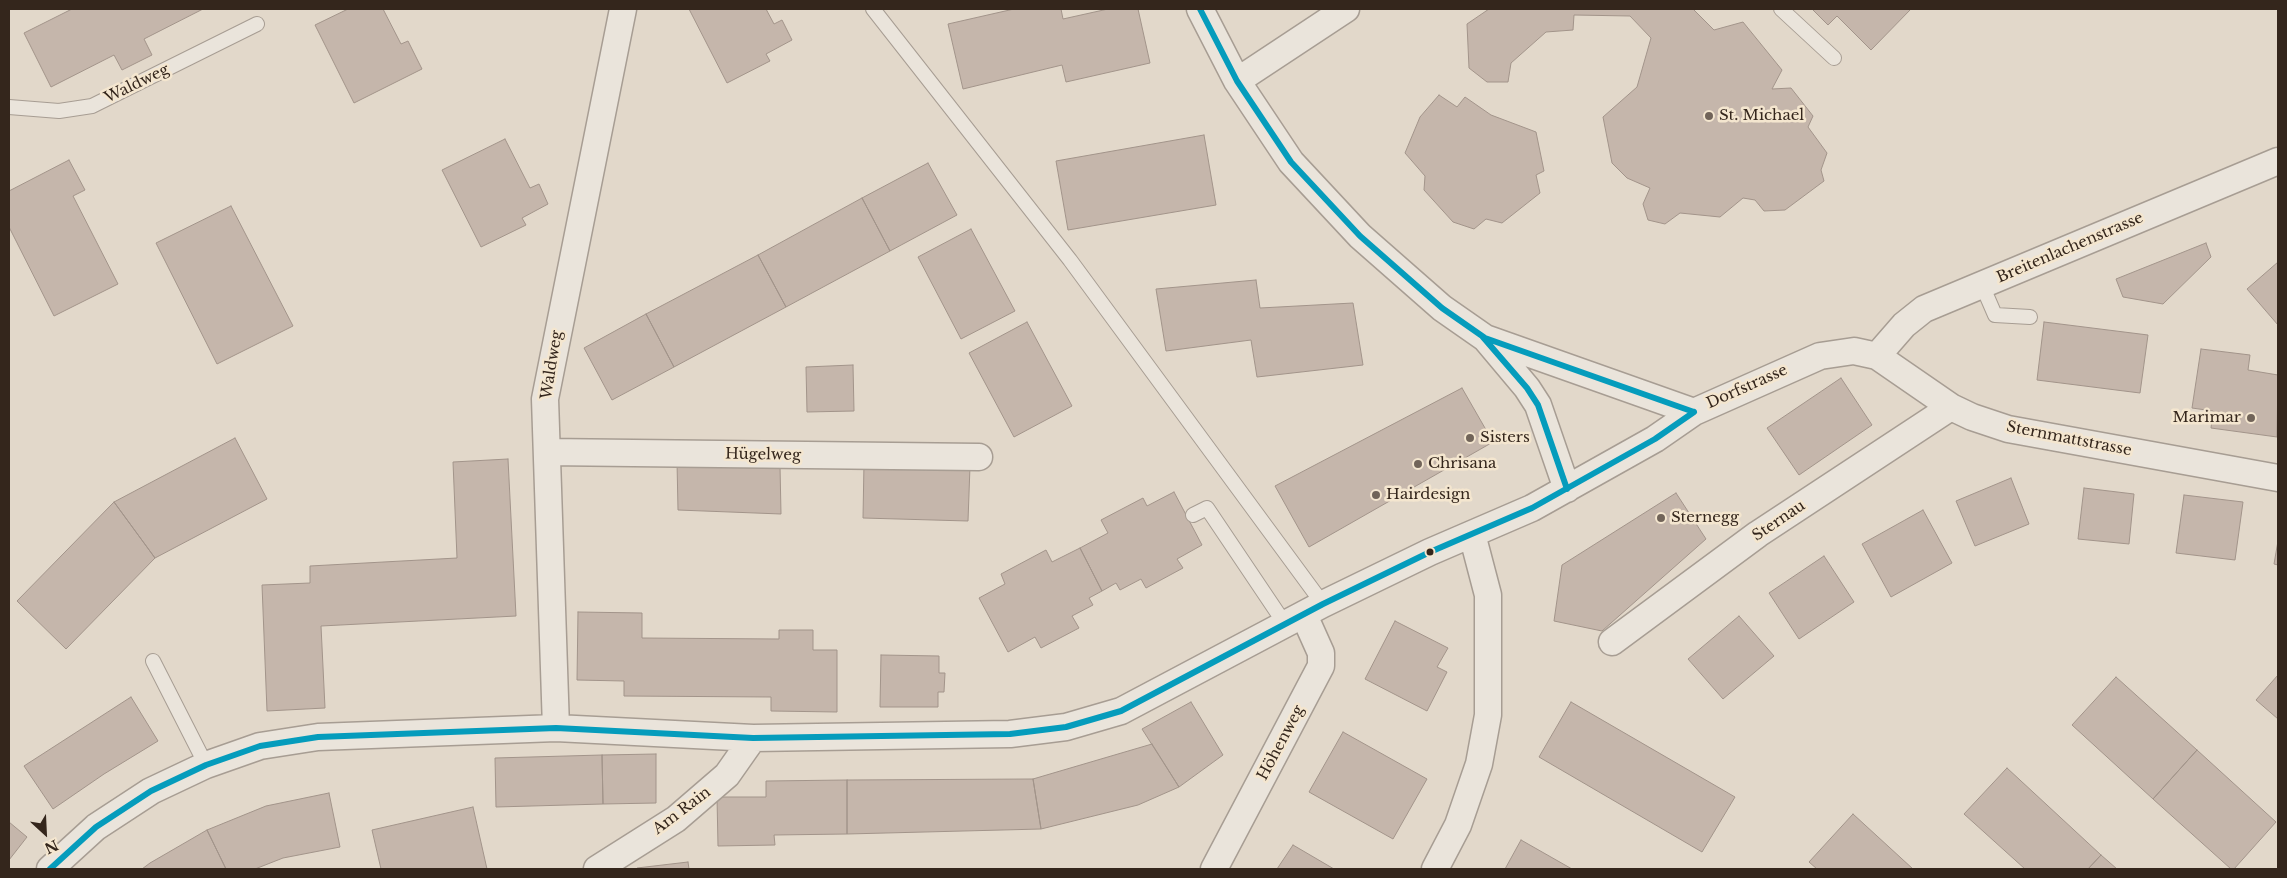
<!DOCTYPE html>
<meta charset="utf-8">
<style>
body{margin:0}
#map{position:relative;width:2287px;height:878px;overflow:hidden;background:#e2d8ca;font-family:"Libre Baskerville",serif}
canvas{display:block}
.frame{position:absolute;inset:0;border:10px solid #34261c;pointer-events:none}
.north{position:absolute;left:20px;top:808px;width:50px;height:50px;-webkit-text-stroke:4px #f4e6cf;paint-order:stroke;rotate:155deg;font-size:14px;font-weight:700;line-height:20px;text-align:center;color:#34261c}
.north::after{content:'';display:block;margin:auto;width:18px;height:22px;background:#34261c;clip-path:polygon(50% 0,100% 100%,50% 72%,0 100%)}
</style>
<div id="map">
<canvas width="2287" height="878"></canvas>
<div class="frame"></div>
<div class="north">N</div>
</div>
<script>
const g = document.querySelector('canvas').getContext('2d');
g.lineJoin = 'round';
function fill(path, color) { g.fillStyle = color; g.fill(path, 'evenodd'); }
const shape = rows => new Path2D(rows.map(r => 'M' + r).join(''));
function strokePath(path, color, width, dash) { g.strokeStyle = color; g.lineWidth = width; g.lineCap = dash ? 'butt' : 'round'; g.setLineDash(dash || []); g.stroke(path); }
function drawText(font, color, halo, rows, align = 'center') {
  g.font = font + ' "Libre Baskerville",serif'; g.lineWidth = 5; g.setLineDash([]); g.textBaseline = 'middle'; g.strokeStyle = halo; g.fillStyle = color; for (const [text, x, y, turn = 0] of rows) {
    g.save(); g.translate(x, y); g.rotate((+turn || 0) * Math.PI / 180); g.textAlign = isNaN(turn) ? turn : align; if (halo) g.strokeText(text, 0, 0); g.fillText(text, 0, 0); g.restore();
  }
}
const building = shape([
 [72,9,203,9,144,39,152,55,122,70,114,55,51,87,24,33,72,9],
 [348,9,383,9,401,44,408,41,422,69,354,103,315,25,348,9],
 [689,9,766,9,774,24,782,20,792,40,766,54,770,61,727,83,689,9],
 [1014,9,1061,9,1063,19,1108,9,1138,9,1150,63,1066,82,1062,65,963,89,948,24,1014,9],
 [1489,9,1693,9,1714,30,1743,22,1782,70,1772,89,1791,88,1813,116,1808,127,1827,153,1821,170,1824,181,1785,210,1764,211,1755,200,1743,198,1720,217,1680,213,1665,224,1648,220,1643,204,1650,188,1627,178,1612,163,1603,117,1637,87,1651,38,1630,16,1574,15,1573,30,1546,32,1511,63,1508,82,1487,82,1469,68,1467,24,1489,9],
 [1812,9,1911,9,1871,50,1837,16,1828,25,1812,9],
 [1439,95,1457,107,1465,97,1491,115,1536,132,1544,171,1536,175,1540,193,1502,223,1486,219,1474,229,1453,222,1424,190,1425,176,1405,153,1420,117,1439,95],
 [1204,135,1216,205,1068,230,1056,161,1204,135],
 [505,139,530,188,539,184,548,204,522,218,526,225,481,247,442,170,505,139],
 [69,160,85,190,73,196,118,284,54,316,9,227,9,191,69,160],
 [928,163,957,215,890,251,862,198,928,163],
 [862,198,890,251,786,307,758,255,862,198],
 [231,206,293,326,217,364,156,243,231,206],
 [971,229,1015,311,961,339,918,257,971,229],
 [2206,243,2211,257,2163,304,2123,297,2116,279,2206,243],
 [758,255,786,307,674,367,646,314,758,255],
 [2278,262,2278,325,2247,289,2278,262],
 [1256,280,1260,308,1353,303,1363,365,1257,377,1251,340,1166,351,1156,289,1256,280],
 [646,314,674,367,612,400,584,348,646,314],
 [1027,322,1072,406,1014,437,969,353,1027,322],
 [2044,322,2148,335,2140,393,2037,380,2044,322],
 [2201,349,2250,355,2248,370,2278,375,2277,437,2211,428,2213,411,2192,408,2201,349],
 [853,365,854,411,807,412,806,367,853,365],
 [1841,378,1872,425,1799,475,1767,428,1841,378],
 [1462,388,1493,442,1309,547,1275,486,1462,388],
 [235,438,267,499,155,558,114,502,235,438],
 [508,459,516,616,321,626,325,708,267,711,262,585,310,583,310,566,457,558,453,462,508,459],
 [677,461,780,466,781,514,678,510,677,461],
 [864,463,970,466,968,521,863,518,864,463],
 [2011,478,2029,524,1975,546,1956,501,2011,478],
 [2084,488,2134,494,2129,544,2078,539,2084,488],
 [1174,492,1202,545,1177,559,1183,568,1146,588,1141,579,1120,590,1116,583,1102,591,1080,548,1108,533,1101,520,1143,498,1147,506,1174,492],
 [1676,493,1706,539,1602,631,1554,621,1562,565,1676,493],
 [2184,495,2243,502,2235,560,2176,553,2184,495],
 [114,502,155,558,66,649,17,601,114,502],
 [1923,510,1952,563,1891,597,1862,544,1923,510],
 [2278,541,2278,565,2274,564,2278,541],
 [1080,548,1102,591,1089,598,1093,605,1072,616,1079,628,1041,648,1035,637,1008,652,979,598,1005,584,1001,574,1046,550,1052,562,1080,548],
 [1824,556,1854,602,1799,639,1769,593,1824,556],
 [578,612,642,613,642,638,779,639,779,630,813,630,813,650,837,650,837,712,771,711,771,697,624,696,624,681,577,680,578,612],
 [1739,616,1774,656,1723,699,1688,659,1739,616],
 [1395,621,1448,648,1437,667,1447,672,1427,711,1365,679,1395,621],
 [881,655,939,656,939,673,945,673,944,692,938,692,938,707,880,707,881,655],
 [2278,675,2278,719,2256,700,2278,675],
 [2116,677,2197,750,2153,799,2072,725,2116,677],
 [131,697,158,741,104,774,53,809,24,766,131,697],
 [1191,702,1223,755,1179,787,1142,729,1191,702],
 [1571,702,1735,797,1702,852,1539,757,1571,702],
 [1343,732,1427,779,1393,839,1309,792,1343,732],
 [1152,744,1179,787,1138,805,1041,829,1033,779,1152,744],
 [2197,750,2276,822,2234,869,2231,869,2153,799,2197,750],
 [656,754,656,803,603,804,602,755,656,754],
 [602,755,603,804,496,807,495,758,602,755],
 [2007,768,2101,855,2088,869,2025,869,1964,814,2007,768],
 [1033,779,1041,829,847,834,847,780,1033,779],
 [847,780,847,834,774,835,775,845,718,846,717,797,766,797,766,781,847,780],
 [329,793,340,847,283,858,255,869,226,869,207,830,266,806,329,793],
 [473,807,487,869,381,869,372,830,473,807],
 [1853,814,1913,869,1817,869,1809,862,1853,814],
 [9,822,27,837,9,860,9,822],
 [207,830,226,869,142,869,150,863,207,830],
 [1521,840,1572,869,1505,869,1521,840],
 [1293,845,1334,869,1277,869,1293,845],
 [2101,855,2117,869,2088,869,2101,855],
 [688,862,689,869,637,869,637,868,688,862]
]);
fill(building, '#c5b6ab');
strokePath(building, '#a2948a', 1);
const lane = shape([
 [873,9,1070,260,1323,604],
 [1781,9,1834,58],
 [9,107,59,111,92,106,257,24],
 [1982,285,1995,315,2030,317],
 [1193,515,1207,508,1285,624],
 [153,661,206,765]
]);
const street = shape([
 [1200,9,1237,81,1291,162,1360,236,1442,308,1485,338,1527,388,1538,405,1567,489],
 [1237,81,1346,9],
 [1485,338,1694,412],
 [1877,356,1904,325,1924,309,2278,161],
 [547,452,979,457],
 [1612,642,1758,534,1951,407],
 [556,728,545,399,623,9],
 [50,869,96,827,151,791,206,765,260,746,318,737,556,728,753,738,1010,734,1066,727,1121,711,1323,604,1430,552,1532,508,1655,439,1694,412,1820,356,1854,351,1877,356,1951,407,1972,417,2008,429,2278,478],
 [597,869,676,819,727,775,753,738],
 [1214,869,1321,666,1321,653,1304,615],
 [1435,869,1458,825,1479,764,1488,715,1488,595,1472,534]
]);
strokePath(lane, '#a79d93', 16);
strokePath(street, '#a79d93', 29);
strokePath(lane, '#eae4db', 14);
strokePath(street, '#eae4db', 26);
strokePath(shape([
 [1200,9,1237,81,1291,162,1360,236,1442,308,1485,338,1694,412],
 [1482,336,1527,388,1538,405,1567,489],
 [50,869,96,827,151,791,206,765,260,746,318,737,556,728,753,738,1010,734,1066,727,1121,711,1323,604,1430,552,1532,508,1655,439,1694,412]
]), '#059cbc', 6);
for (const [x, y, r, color] of [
 [1709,116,5,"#716459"],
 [2251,418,5,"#716459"],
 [1470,438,5,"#716459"],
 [1418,464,5,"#716459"],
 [1376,495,5,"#716459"],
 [1661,518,5,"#716459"],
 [1430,552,4.5,"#34261c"]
]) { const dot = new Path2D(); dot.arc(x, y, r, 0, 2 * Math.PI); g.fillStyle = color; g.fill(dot); strokePath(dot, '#f4e6cf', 2); }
drawText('15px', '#34261c', '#f4e6cf', [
 ["Waldweg",137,84,-26],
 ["Breitenlachenstrasse",2070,248,-23],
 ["Waldweg",552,365,-81],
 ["Dorfstrasse",1747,387,-24],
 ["Sternmattstrasse",2069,439,11],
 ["Hügelweg",763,455,1],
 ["Sternau",1779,521,-34],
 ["Höhenweg",1281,743,-62],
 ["Am Rain",682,811,-37]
]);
drawText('15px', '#34261c', '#f4e6cf', [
 ["St. Michael",1719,116],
 ["Marimar",2241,418,"right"],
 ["Sisters",1480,438],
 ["Chrisana",1428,464],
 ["Hairdesign",1386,495],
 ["Sternegg",1671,518]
], 'left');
</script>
